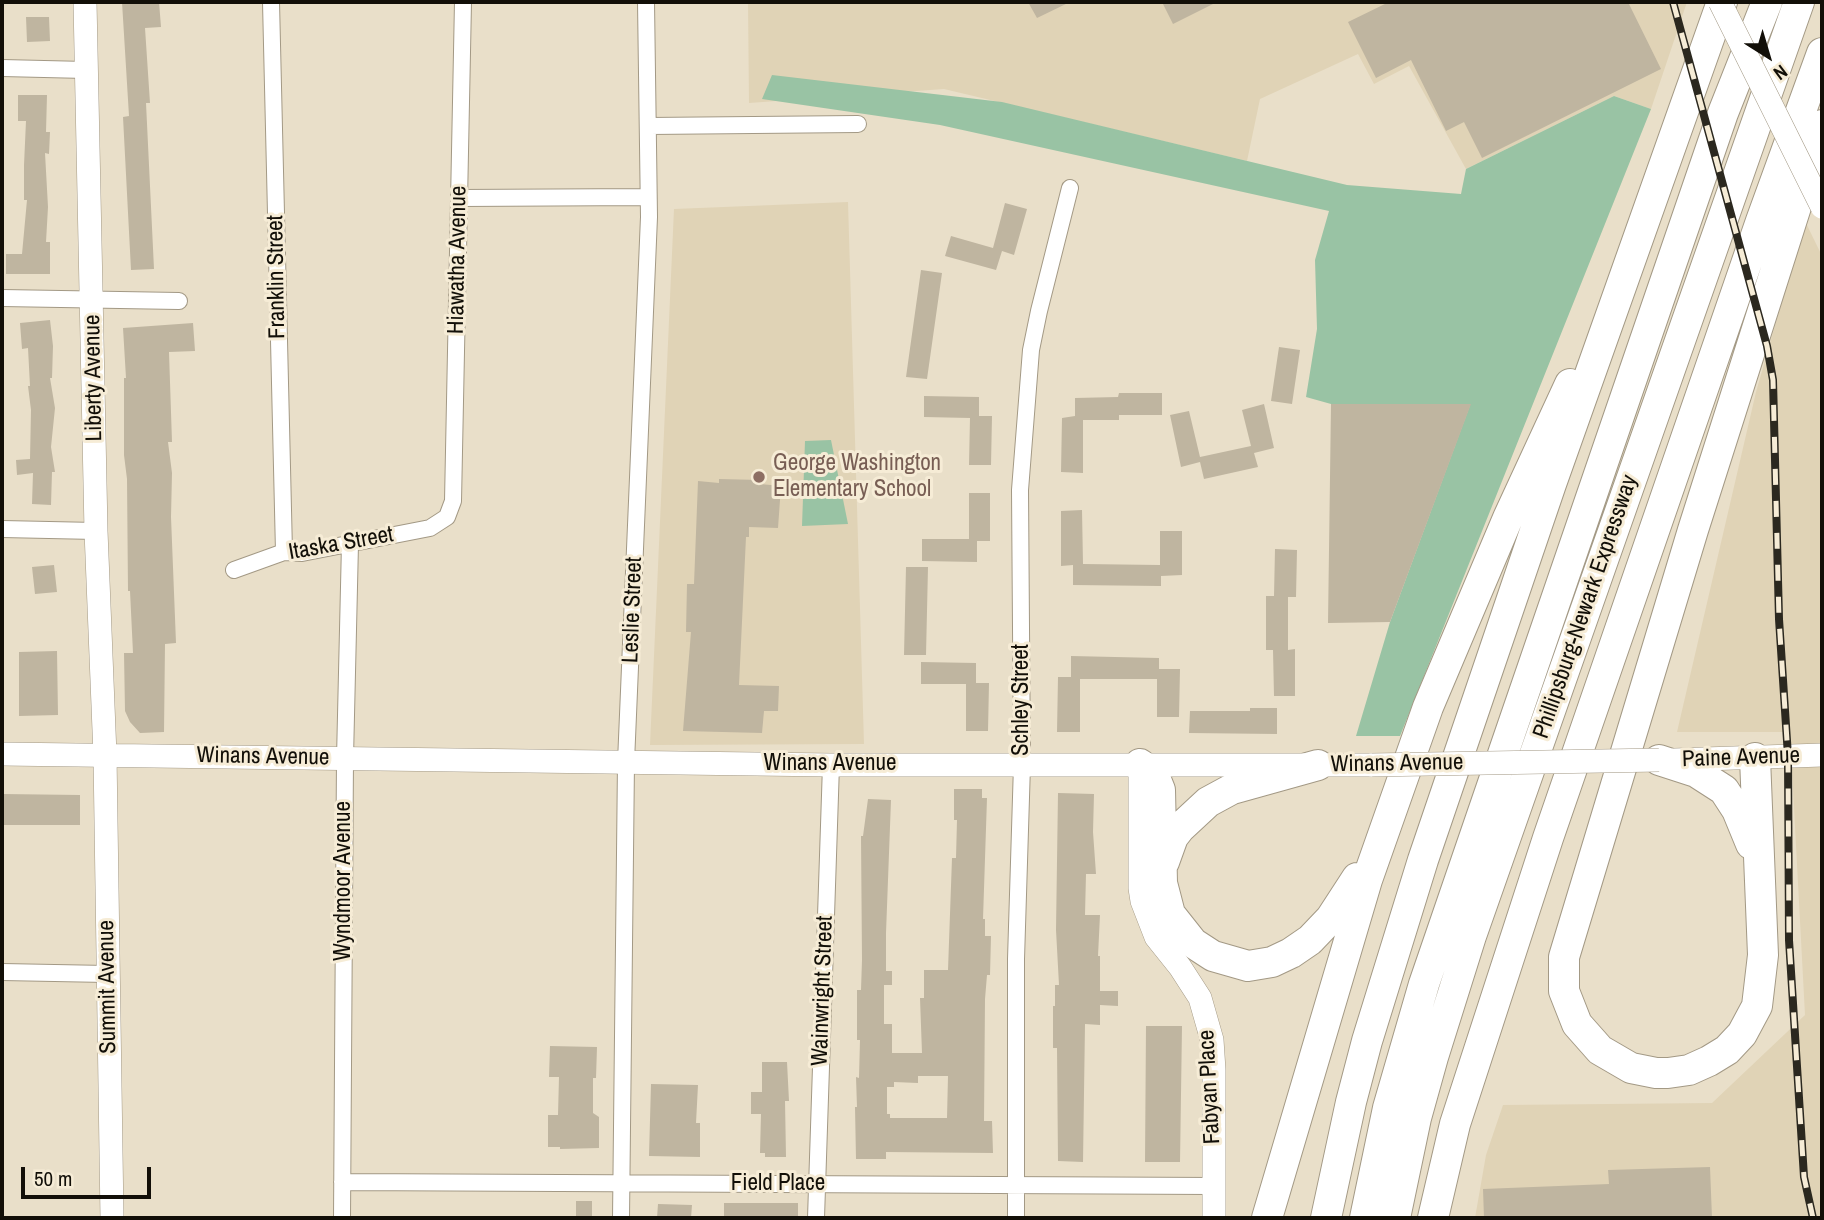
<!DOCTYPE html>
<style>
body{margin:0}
#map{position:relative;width:1824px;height:1220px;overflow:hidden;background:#e9dfc9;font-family:"Archivo Narrow",sans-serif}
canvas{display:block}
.frame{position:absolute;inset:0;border:4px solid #120f08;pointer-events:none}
.north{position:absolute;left:1733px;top:21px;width:70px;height:70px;-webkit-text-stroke:5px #f6ecd6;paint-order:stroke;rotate:143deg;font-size:19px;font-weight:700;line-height:28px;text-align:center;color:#120f08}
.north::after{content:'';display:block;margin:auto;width:24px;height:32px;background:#120f08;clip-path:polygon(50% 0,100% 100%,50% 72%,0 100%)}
.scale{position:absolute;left:21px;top:1167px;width:130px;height:32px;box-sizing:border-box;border:4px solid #120f08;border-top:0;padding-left:9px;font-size:21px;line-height:24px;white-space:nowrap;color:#120f08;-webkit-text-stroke:5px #f6ecd6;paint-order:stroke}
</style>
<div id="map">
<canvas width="1824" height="1220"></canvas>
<div class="frame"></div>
<div class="north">N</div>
<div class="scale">50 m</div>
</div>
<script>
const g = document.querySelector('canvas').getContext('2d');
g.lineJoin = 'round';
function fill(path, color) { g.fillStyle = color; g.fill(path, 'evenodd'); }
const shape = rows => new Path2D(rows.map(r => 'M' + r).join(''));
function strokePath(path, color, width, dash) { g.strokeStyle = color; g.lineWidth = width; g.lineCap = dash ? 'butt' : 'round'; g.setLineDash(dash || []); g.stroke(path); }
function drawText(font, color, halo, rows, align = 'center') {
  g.font = font + ' "Archivo Narrow",sans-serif'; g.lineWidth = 6; g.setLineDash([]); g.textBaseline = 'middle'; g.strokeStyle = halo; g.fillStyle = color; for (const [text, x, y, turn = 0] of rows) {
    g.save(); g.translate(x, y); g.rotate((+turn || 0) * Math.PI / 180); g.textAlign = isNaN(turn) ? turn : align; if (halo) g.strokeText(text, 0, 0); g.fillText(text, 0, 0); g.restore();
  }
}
fill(shape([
 [748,2,1687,2,1651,109,1614,96,1466,169,1409,66,1374,84,1358,54,1260,99,1247,161,944,89,749,103],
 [848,202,864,744,650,745,674,209],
 [1805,221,1822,256,1822,1218,1475,1218,1486,1155,1503,1105,1712,1103,1805,1015,1790,732,1677,732,1756,392]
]), '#e0d3b6');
fill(shape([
 [772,75,1002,102,1347,185,1461,194,1466,169,1614,96,1651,109,1400,736,1356,736,1390,622,1470,405,1331,404,1306,397,1317,329,1315,260,1329,211,940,125,762,99],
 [831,440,848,524,802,526,805,441]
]), '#99c3a4');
fill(shape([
 [122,2,159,2,161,27,145,28,150,103,146,103,154,269,131,270,123,117,129,116],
 [1028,2,1070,2,1037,18],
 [1162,2,1217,2,1173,24],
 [1389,2,1628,2,1661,69,1482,158,1464,122,1446,131,1411,60,1376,78,1348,22],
 [26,17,49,17,50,41,27,42],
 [18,95,47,95,46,132,50,132,49,154,45,153,48,207,46,242,50,242,50,274,6,274,6,254,22,254,27,200,24,200,24,165,26,121,18,121],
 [1005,203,1027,209,1014,255,1002,251,996,270,945,256,951,236,993,248],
 [921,270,942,273,927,379,906,377],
 [50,320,53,346,52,378,50,378,55,408,51,447,55,472,52,472,51,505,32,504,33,473,17,475,16,460,30,459,31,410,28,386,30,386,28,348,22,349,20,323],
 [193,323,195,351,169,352,172,442,168,442,172,473,171,517,176,643,165,644,164,732,140,733,130,722,125,711,124,653,133,653,130,591,128,591,127,479,124,455,124,378,126,378,123,328],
 [1279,347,1300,350,1292,404,1271,401],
 [1119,393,1162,393,1162,415,1119,415,1119,420,1083,420,1083,473,1061,472,1062,418,1075,416,1075,398,1118,397],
 [924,396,979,397,979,416,992,416,991,465,969,465,970,418,924,417],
 [1264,404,1274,448,1254,453,1258,467,1204,479,1200,462,1181,467,1170,415,1189,411,1200,457,1251,446,1242,410],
 [1331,404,1471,404,1390,622,1328,623],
 [719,479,760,480,760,484,781,486,778,528,749,527,749,537,746,537,739,685,779,686,778,711,764,711,762,733,683,731,691,632,686,632,687,584,694,584,698,481,719,483],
 [969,493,990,493,990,541,977,541,977,562,922,561,922,539,969,539],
 [1082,510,1083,564,1160,565,1160,531,1182,531,1182,575,1161,576,1161,586,1073,585,1073,565,1061,566,1061,511],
 [1275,549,1297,550,1296,597,1288,597,1288,650,1295,649,1295,696,1274,696,1273,650,1266,650,1266,596,1274,596],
 [54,565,57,592,35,594,32,567],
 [906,567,928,567,926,655,904,655],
 [57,651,58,715,19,716,19,652],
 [1071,656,1159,658,1159,669,1180,669,1179,717,1157,717,1157,679,1080,679,1080,732,1057,732,1058,677,1071,677],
 [921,662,976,663,976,683,989,683,988,731,966,731,966,684,921,684],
 [1250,708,1277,708,1277,734,1189,733,1190,711,1250,711],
 [954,789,982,789,982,798,987,798,983,919,985,919,985,936,991,936,990,975,987,975,985,999,984,1121,992,1121,993,1153,886,1152,886,1159,856,1159,855,1107,857,1107,856,1077,859,1078,860,1040,857,1040,857,990,861,990,862,960,861,836,863,836,868,799,891,800,886,933,886,971,892,971,892,985,884,985,884,1024,892,1024,892,1053,922,1053,920,998,924,998,924,970,948,970,952,858,956,858,957,820,954,820],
 [918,1076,948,1076,947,1118,890,1118,890,1114,887,1114,887,1087,894,1087,894,1082,918,1083],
 [1058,793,1094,794,1093,832,1096,874,1086,874,1085,915,1100,915,1098,956,1100,956,1100,991,1118,991,1118,1006,1100,1005,1100,1025,1085,1024,1083,1162,1058,1161,1057,1048,1053,1048,1053,1006,1055,1006,1055,985,1059,985,1056,930],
 [2,794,80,795,80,825,2,825],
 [1146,1026,1182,1026,1180,1162,1145,1162],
 [550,1046,597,1047,596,1078,593,1078,593,1113,599,1117,599,1148,560,1149,560,1147,548,1147,548,1115,558,1115,559,1077,549,1077],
 [762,1062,787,1062,789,1101,785,1101,786,1157,765,1157,765,1153,760,1153,761,1114,751,1114,751,1092,762,1092],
 [651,1084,698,1085,696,1123,700,1123,700,1157,649,1156],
 [1710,1167,1712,1218,1484,1218,1483,1189,1609,1184,1608,1170],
 [576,1201,592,1201,592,1218,576,1218],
 [724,1203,798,1203,798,1218,724,1218],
 [658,1204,692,1205,691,1218,657,1218]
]), '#bfb5a0');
const street = shape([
 [271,2,284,552],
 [2,68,86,70],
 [649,126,858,124],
 [459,198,648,197],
 [2,298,179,301],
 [2,529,96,531],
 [234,570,284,552,302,553,430,528,447,517,453,501,463,2],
 [2,972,107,974],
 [342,1182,1214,1186],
 [342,1218,345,758,350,544],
 [621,1218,626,762,649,217,646,2],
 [816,1218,831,765],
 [1016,1218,1016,959,1022,765,1020,490,1031,350,1039,311,1070,188]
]);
const secondary = shape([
 [85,2,96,531,105,755,112,1218],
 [2,754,831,765,1372,765],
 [1675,760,1822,755],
 [1140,764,1140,888,1142,901,1156,937,1180,967,1200,998,1212,1040,1214,1070,1214,1218]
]);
const highway = shape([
 [1755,758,1763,955,1757,1006,1742,1034,1727,1050,1709,1061,1689,1070,1668,1073,1656,1073,1631,1068,1600,1050,1577,1024,1564,991,1564,957,1693,530,1822,125],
 [1659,760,1696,772,1724,790,1737,810,1751,844],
 [1140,764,1154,775,1160,790,1162,883,1170,914,1193,943,1213,956,1248,966,1272,962,1291,953,1310,940,1331,918,1357,878],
 [1164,862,1173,837,1180,828,1208,802,1232,789,1318,765],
 [1267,1218,1367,880,1428,707,1508,518,1570,384],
 [1326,1218,1351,1102,1367,1041,1423,860,1551,484,1722,2],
 [1365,1218,1388,1108,1424,984,1723,113,1767,2],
 [1395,1218,1416,1118,1433,1057,1471,936,1799,2],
 [1433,1218,1455,1124,1548,838,1761,221,1822,53]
]);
strokePath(street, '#a39985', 18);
strokePath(secondary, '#a39985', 24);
strokePath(highway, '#a39985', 32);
strokePath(street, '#fff', 16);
strokePath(secondary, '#fff', 23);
strokePath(highway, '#fff', 30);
const rail = shape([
 [1673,2,1767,346,1773,380,1779,619,1788,756,1789,940,1804,1177,1813,1218]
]);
strokePath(rail, '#2b281f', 8);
strokePath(rail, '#f6ecd6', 5, [16]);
const secondaryBridge = shape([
 [1720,2,1822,207],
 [1372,765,1659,760]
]);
strokePath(secondaryBridge, '#a39985', 24, []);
strokePath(secondaryBridge, '#fff', 23);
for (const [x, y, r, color] of [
 [759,477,7,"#8d6e63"]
]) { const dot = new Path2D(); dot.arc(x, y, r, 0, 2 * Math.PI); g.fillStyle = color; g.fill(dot); strokePath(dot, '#f6ecd6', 2.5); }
drawText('23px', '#120f08', '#f6ecd6', [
 ["Hiawatha Avenue",458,260,-89],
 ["Franklin Street",277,277,-91],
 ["Liberty Avenue",94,378,-91],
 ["Itaska Street",341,544,-10],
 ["Phillipsburg-Newark Expressway",1586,607,-71],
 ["Leslie Street",633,610,-88],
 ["Schley Street",1022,700,-90],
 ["Winans Avenue",263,757,1],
 ["Paine Avenue",1741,758,-2],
 ["Winans Avenue",830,764],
 ["Winans Avenue",1397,764,-1],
 ["Wyndmoor Avenue",344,881,-90],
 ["Summit Avenue",108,987,-91],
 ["Wainwright Street",823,991,-88],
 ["Fabyan Place",1210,1087,-93],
 ["Field Place",778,1184]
]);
drawText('23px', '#785e54', '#f6ecd6', [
 ["George Washington",773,464],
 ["Elementary School",773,490]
], 'left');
</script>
